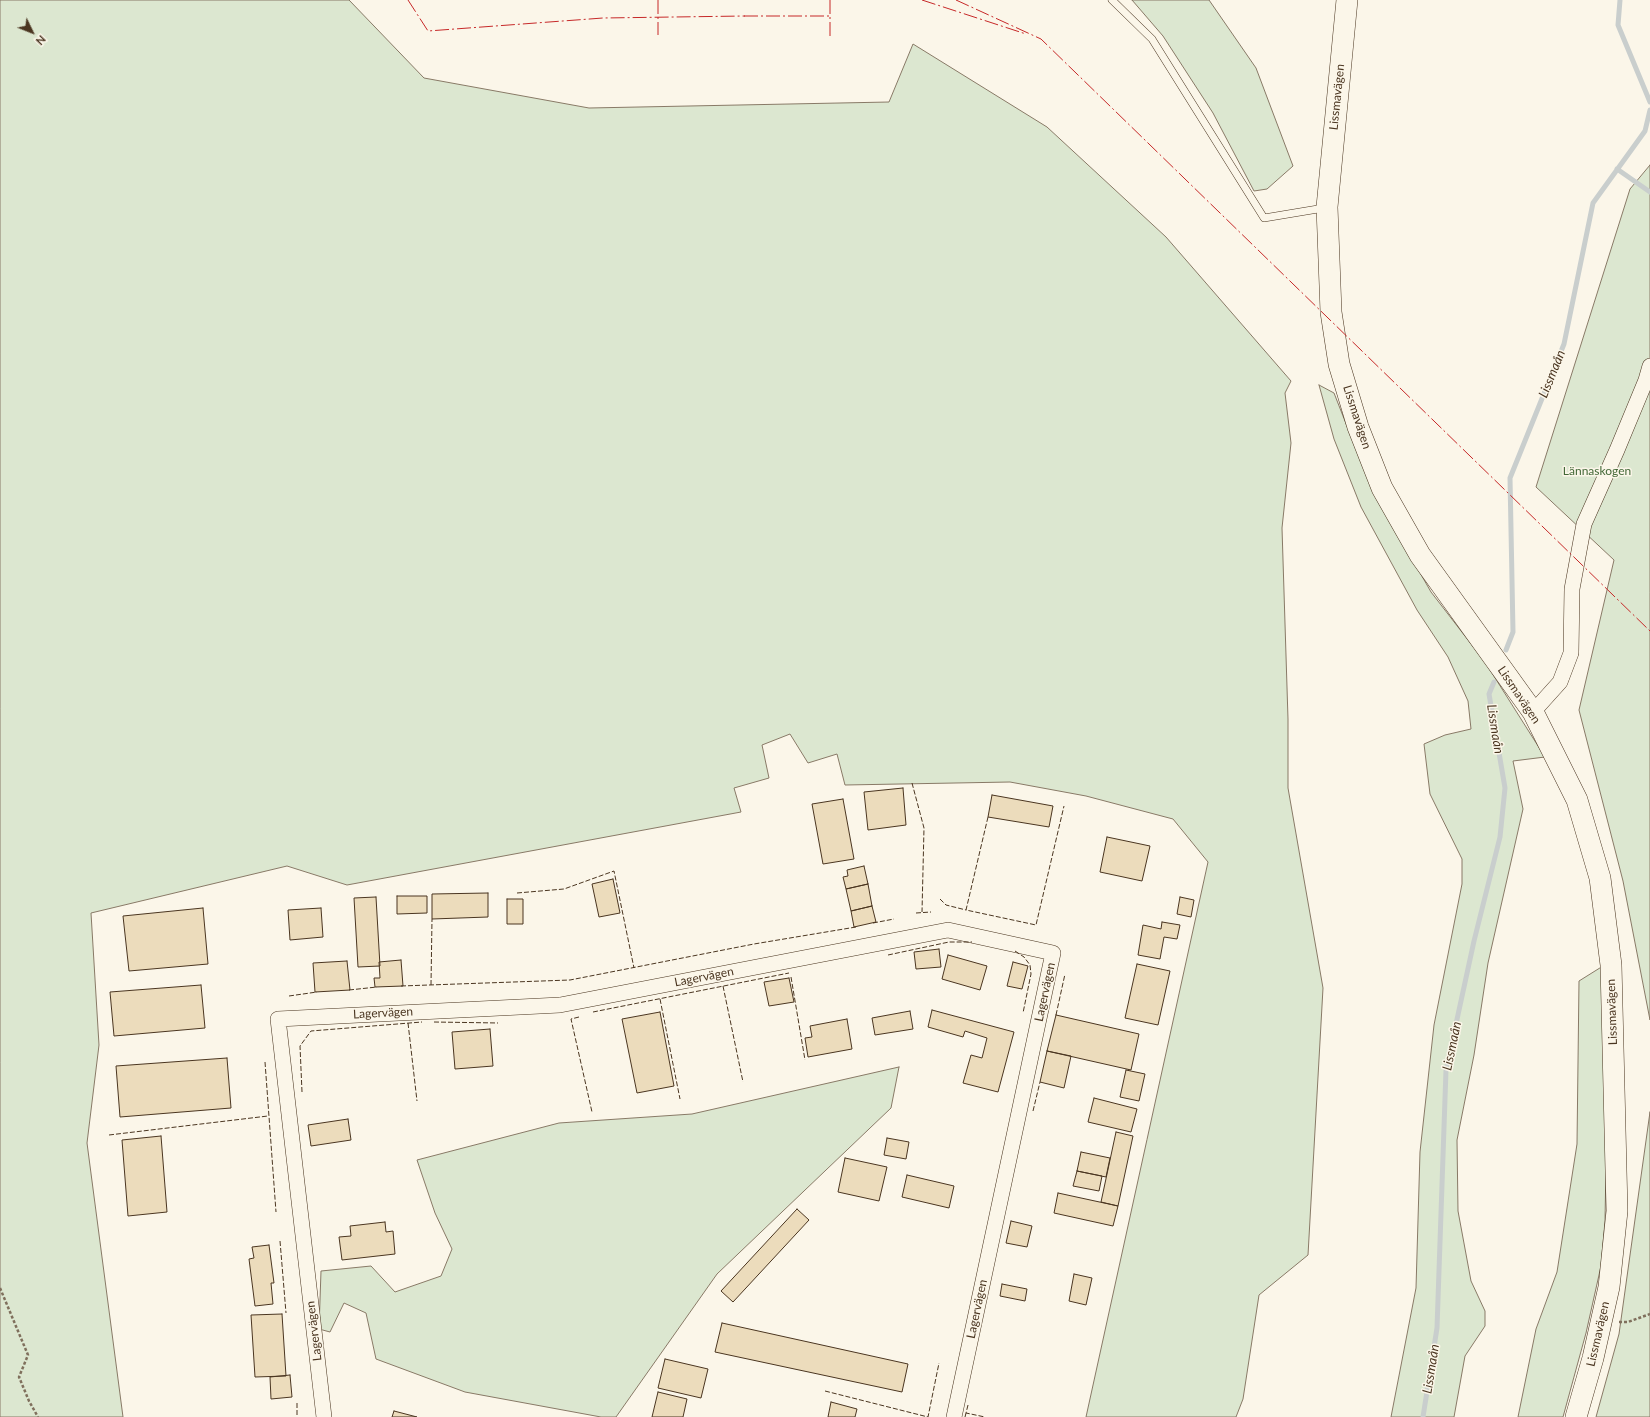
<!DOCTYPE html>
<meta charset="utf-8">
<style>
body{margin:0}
#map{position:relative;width:1650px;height:1417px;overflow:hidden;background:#fbf6e9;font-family:Lato,sans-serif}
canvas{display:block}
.north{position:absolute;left:12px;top:12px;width:40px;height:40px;-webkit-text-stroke:3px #fbf6e9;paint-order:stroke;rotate:133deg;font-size:11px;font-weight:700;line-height:16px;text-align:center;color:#4a3520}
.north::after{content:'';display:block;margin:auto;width:14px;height:18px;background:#4a3520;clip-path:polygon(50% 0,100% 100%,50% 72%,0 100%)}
</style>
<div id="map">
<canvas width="1650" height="1417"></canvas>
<div class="north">N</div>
</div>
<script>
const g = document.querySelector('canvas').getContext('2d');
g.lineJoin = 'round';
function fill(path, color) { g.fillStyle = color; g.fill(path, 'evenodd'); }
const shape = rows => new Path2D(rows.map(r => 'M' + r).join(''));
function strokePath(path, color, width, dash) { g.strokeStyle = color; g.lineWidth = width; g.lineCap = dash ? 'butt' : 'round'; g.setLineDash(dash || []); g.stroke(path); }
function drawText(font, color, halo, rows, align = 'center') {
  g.font = font + ' Lato,sans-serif'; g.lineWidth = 3; g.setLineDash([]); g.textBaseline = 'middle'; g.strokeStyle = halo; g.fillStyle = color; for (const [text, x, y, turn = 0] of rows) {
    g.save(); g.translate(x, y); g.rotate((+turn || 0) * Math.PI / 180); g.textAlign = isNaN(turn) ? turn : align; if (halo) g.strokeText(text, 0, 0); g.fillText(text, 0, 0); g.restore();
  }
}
const green = shape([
 [0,0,349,0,424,78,589,108,889,102,913,44,1047,127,1166,237,1291,381,1285,393,1291,443,1282,528,1288,719,1288,788,1323,988,1308,1255,1259,1295,1243,1399,1236,1417,1086,1417,1208,862,1173,819,1086,796,1010,782,845,785,837,754,808,763,790,734,762,745,769,778,734,788,741,812,347,885,287,866,91,913,99,1045,87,1143,123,1417,0,1417,0,0],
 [1132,0,1209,0,1256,68,1293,166,1267,189,1254,191,1213,113,1163,36,1132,0],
 [1650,165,1650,1020,1623,881,1579,710,1614,560,1536,487,1630,189,1650,165],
 [1319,385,1334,393,1361,462,1384,510,1431,592,1485,662,1545,757,1513,761,1523,809,1488,963,1474,1055,1457,1140,1458,1211,1471,1281,1485,1311,1485,1326,1465,1356,1454,1417,1391,1417,1416,1288,1420,1152,1434,1025,1462,884,1462,859,1430,794,1424,744,1445,735,1471,729,1468,701,1448,657,1417,610,1361,507,1334,439,1319,385],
 [1603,966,1606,1165,1605,1221,1601,1266,1586,1333,1563,1417,1518,1417,1536,1329,1557,1272,1577,1144,1579,981,1603,966],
 [899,1067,891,1108,717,1274,616,1417,601,1417,465,1392,376,1359,366,1313,344,1303,330,1332,319,1329,321,1271,371,1266,395,1292,441,1276,452,1249,435,1213,417,1160,559,1123,692,1114,899,1067],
 [1650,1112,1650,1417,1596,1417,1619,1334,1650,1112]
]);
fill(green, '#dce7d0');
strokePath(green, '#887966', 1);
strokePath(shape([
 [1620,0,1618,25,1650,102],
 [1617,169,1650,192],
 [1506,650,1513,632,1510,478,1564,344,1593,203,1645,131,1650,110],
 [1423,1417,1437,1328,1446,1070,1474,941,1500,837,1505,788,1489,694,1494,682]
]), '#c9cecd', 5);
const building = shape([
 [903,788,906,825,868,830,864,792,903,788],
 [992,795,1053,806,1049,827,988,817,992,795],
 [843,799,854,859,823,864,812,804,843,799],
 [1107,837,1150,846,1142,881,1100,872,1107,837],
 [864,866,868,884,846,889,843,877,848,876,847,870,864,866],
 [613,879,620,913,599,917,592,884,613,879],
 [868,884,872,906,851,911,846,889,868,884],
 [488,893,488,917,432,919,432,894,488,893],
 [397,896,427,896,427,913,397,914,397,896],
 [376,897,380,966,358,967,354,898,376,897],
 [1180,897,1194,900,1191,917,1177,914,1180,897],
 [507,899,523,899,523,924,507,924,507,899],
 [872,906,876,922,854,927,851,911,872,906],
 [203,908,208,964,129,971,123,916,203,908],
 [321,908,323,937,290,940,288,910,321,908],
 [1162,922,1180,925,1177,939,1164,937,1160,959,1138,955,1143,925,1161,929,1162,922],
 [939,949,941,967,916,969,914,952,939,949],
 [948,955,987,966,980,990,942,979,948,955],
 [401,960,403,986,375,987,374,978,380,978,379,962,401,960],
 [347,961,350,990,315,992,313,963,347,961],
 [1013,962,1028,966,1022,989,1007,986,1013,962],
 [1137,964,1170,971,1158,1025,1125,1018,1137,964],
 [789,978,794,1002,769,1006,764,982,789,978],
 [201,985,205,1028,114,1036,110,992,201,985],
 [932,1010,1014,1032,998,1092,963,1083,971,1055,982,1058,987,1038,965,1031,963,1037,928,1027,932,1010],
 [910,1011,913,1029,875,1035,872,1018,910,1011],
 [660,1012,674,1086,637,1093,622,1019,660,1012],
 [1056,1015,1139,1034,1131,1070,1047,1051,1056,1015],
 [847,1019,852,1049,808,1057,805,1038,812,1037,810,1026,847,1019],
 [490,1029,493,1066,455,1069,452,1032,490,1029],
 [1047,1051,1071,1056,1064,1088,1040,1082,1047,1051],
 [227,1058,231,1108,120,1117,116,1066,227,1058],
 [1126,1070,1145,1074,1139,1101,1120,1097,1126,1070],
 [1094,1098,1137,1109,1131,1132,1088,1122,1094,1098],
 [348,1119,351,1140,311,1146,308,1125,348,1119],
 [1116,1132,1133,1136,1118,1206,1101,1202,1116,1132],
 [161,1136,167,1212,128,1216,122,1140,161,1136],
 [887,1138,909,1142,906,1159,884,1155,887,1138],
 [1081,1152,1110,1158,1106,1177,1077,1171,1081,1152],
 [845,1158,887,1167,879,1201,838,1192,845,1158],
 [1077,1171,1102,1176,1099,1191,1073,1186,1077,1171],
 [907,1175,954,1186,949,1208,902,1197,907,1175],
 [1058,1193,1118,1206,1113,1226,1054,1213,1058,1193],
 [797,1209,809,1220,733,1302,721,1291,797,1209],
 [1011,1221,1032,1226,1027,1247,1006,1243,1011,1221],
 [385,1222,386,1232,393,1231,395,1254,342,1260,339,1237,351,1236,350,1226,385,1222],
 [269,1245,274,1283,271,1283,273,1304,255,1306,249,1259,254,1258,252,1247,269,1245],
 [1074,1274,1092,1278,1086,1305,1069,1301,1074,1274],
 [1002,1284,1027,1289,1025,1301,1000,1296,1002,1284],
 [282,1314,286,1376,255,1377,251,1315,282,1314],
 [722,1323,908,1364,902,1392,715,1352,722,1323],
 [665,1359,708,1369,701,1398,658,1388,665,1359],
 [290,1375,292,1397,271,1399,270,1377,290,1375],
 [658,1392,687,1399,683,1417,652,1417,658,1392],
 [831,1402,857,1409,855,1417,828,1417,831,1402],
 [394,1411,417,1417,392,1417,394,1411]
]);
fill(building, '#ecdcbc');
strokePath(building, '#4a3520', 1);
const lane = shape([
 [1112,0,1152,39,1264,218,1324,208]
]);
const street = shape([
 [1533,712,1560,682,1571,653,1572,589,1584,524,1617,450,1646,380,1650,366],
 [324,1417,278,1019,560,1005,948,930,1053,953,954,1417]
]);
const secondary = shape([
 [1347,0,1327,207,1331,312,1339,364,1358,427,1382,488,1420,555,1533,712,1577,800,1600,878,1611,965,1617,1211,1609,1287,1593,1358,1576,1417]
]);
strokePath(lane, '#4a3520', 8);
strokePath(street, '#4a3520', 16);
strokePath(secondary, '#4a3520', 22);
strokePath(shape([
 [0,1288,28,1355,19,1377,29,1401,38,1417],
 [1619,1322,1628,1322,1650,1314]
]), '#7f6f5c', 2.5, [3, 2]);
strokePath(lane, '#fbf6e9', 7);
strokePath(street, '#fbf6e9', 15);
strokePath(secondary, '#fbf6e9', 21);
strokePath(shape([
 [912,783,924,828,922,912],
 [988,817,966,910,1036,925,1064,806],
 [517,893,564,889,614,871,634,968],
 [940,899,946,905,966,910],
 [916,913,931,912],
 [873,923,894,919],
 [1015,951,1024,957,1030,965,1031,974,1023,1013],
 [888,955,949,942,972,942],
 [791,977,805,1060],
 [431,985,432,919],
 [401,986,570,980,754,944,856,927],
 [723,986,743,1082],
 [349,990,377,987],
 [289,996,317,992],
 [660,999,680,1099],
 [593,1012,789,973],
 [1056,1015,1065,974],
 [579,1017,571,1019,592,1112],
 [434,1022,498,1023],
 [408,1023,417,1101],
 [265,1062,276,1212],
 [302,1092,300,1046,311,1031,422,1022],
 [1033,1111,1040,1082],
 [109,1135,268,1116],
 [280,1241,286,1313],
 [825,1391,928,1417,939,1363],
 [297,1403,297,1417],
 [968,1405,966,1413,985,1417],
 [965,1417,966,1413]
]), '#4a3520', 1, [5, 2]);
strokePath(shape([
 [408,0,428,31,603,18,745,16],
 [658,0,658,35],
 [830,0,830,36],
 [922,0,1026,34],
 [956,0,1041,39,1650,631],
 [744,16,830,16]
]), '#c62828', 1, [14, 3, 2, 3]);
drawText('12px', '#4a3520', '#fbf6e9', [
 ["Lissmavägen",1337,97,-84],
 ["Lissmavägen",1357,417,72],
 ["Lissmavägen",1519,695,56],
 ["Lagervägen",704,977,-11],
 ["Lagervägen",1045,992,-78],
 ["Lissmavägen",1612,1012,-92],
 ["Lagervägen",383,1013,-3],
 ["Lagervägen",977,1309,-78],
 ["Lagervägen",314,1331,-97],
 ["Lissmavägen",1598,1334,-77]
]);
drawText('12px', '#436837', '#fbf6e9', [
 ["Lännaskogen",1597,471]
]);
drawText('italic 13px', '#4a3520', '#fbf6e9', [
 ["Lissmaån",1552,374,-68],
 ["Lissmaån",1495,729,81],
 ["Lissmaån",1452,1046,-78],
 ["Lissmaån",1431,1369,-81]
]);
</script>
